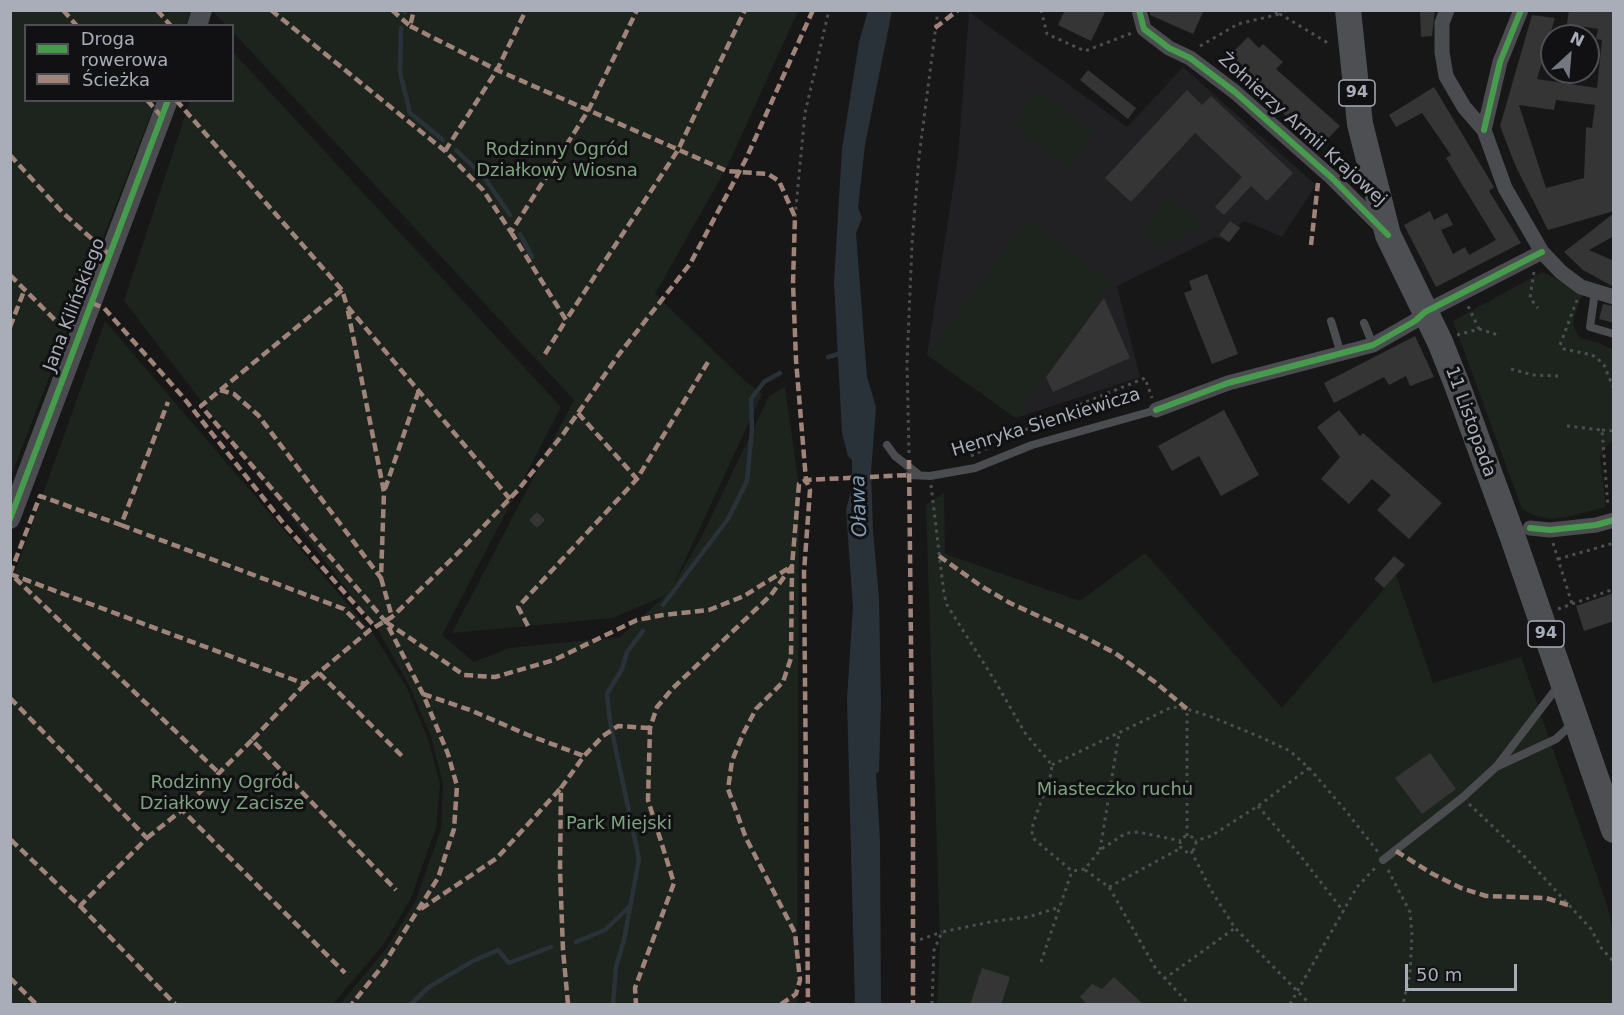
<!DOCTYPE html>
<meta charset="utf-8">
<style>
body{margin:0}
#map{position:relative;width:1624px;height:1015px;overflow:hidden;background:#171717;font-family:"DejaVu Sans",sans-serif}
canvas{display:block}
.frame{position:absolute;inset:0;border:12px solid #a8adb8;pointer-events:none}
.legend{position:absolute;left:24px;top:24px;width:210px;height:78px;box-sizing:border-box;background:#111113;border:2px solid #4d4f55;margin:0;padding:8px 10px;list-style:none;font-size:18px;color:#a8adb8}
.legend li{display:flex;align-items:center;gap:12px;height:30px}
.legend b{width:30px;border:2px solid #4d4f55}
.north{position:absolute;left:1540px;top:24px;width:60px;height:60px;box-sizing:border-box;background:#111113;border:2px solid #4d4f55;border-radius:50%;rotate:26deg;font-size:16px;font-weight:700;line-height:24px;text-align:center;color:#a8adb8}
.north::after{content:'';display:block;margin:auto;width:21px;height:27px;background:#757880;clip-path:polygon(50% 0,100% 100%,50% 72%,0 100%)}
.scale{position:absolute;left:1405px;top:964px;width:112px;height:27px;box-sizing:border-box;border:3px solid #a8adb8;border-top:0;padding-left:8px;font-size:18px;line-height:21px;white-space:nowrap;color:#a8adb8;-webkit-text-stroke:4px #111113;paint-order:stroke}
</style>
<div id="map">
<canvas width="1624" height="1015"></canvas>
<div class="frame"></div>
<ul class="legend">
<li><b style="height:8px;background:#469c4c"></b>Droga rowerowa</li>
<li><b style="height:8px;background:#a18479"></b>Ścieżka</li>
</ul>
<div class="north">N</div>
<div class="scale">50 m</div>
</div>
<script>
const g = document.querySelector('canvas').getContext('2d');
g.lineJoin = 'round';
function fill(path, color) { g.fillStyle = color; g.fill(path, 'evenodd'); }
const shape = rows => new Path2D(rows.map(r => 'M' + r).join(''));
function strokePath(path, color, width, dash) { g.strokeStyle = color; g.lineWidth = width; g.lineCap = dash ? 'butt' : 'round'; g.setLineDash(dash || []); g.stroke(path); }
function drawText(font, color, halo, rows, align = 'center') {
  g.font = font + ' "DejaVu Sans",sans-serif'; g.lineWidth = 6; g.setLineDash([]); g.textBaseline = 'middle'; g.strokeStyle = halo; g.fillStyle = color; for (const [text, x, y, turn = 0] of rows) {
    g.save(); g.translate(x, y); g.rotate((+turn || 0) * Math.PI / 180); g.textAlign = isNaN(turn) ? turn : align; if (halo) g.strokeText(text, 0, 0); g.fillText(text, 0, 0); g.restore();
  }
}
fill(shape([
 [969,12,1127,127,1183,67,1316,185,1282,237,1245,221,1239,224,1240,228,1229,242,1216,237,1117,286,1140,377,1016,418,927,355,958,157]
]), '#212123');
fill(shape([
 [11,10,191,11,186,25,26,26,26,100,156,101,11,476],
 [212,11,798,11,728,165,655,294,745,381,762,394,673,586,703,534,769,396,785,387,799,486,797,1004,340,1004,386,949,416,900,441,829,443,784,431,737,410,687,378,630,124,301,190,101,232,100,233,52,561,407,442,635,474,662,509,648,620,637,666,595,613,618,452,633,574,400,233,32,232,26,226,25],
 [1036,90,1094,132,1069,167,1011,125],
 [1168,196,1200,219,1201,226,1159,248,1146,237,1145,228],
 [1028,220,1111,283,1016,418,927,355],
 [1542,272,1583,292,1574,317,1573,326,1580,338,1599,343,1613,350,1613,440,1605,448,1600,457,1606,507,1567,517,1550,519,1534,515,1522,509,1453,321],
 [105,321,374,635,407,688,428,739,440,784,436,828,410,900,384,944,333,1004,11,1004,11,583],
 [944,493,945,554,1080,601,1145,553,1282,708,1396,575,1433,683,1521,657,1607,905,1613,932,1613,1004,937,1004,940,942,926,505]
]), '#1d241e');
fill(shape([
 [868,11,892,11,865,145,858,208,862,218,856,233,867,377,876,407,871,472,873,531,879,599,881,703,879,771,876,774,880,840,881,1004,855,1004,847,699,853,607,846,510,852,487,852,460,848,456,842,433,834,282,842,149,859,42]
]), '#2a3239');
strokePath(shape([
 [405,12,406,10],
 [401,28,400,72,410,113,443,140],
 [456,150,484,177,510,215],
 [520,234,532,257],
 [828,357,842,353],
 [663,605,728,519,747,481,752,430,751,399,764,382,780,373],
 [576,942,605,930,630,906],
 [411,1004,429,987,473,961,498,950,509,963,551,947],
 [613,1004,616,967,624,940,639,859,610,722,607,694,622,669,627,652,643,631]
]), '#2a3239', 4.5);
fill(shape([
 [1065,10,1106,10,1091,41,1058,25],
 [1149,10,1204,10,1193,34,1150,15],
 [1420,10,1435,10,1432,36,1421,37],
 [1569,10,1614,10,1614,211,1548,230,1516,167,1500,126,1532,15,1555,18,1537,79,1597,88,1602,40,1596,39,1598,29,1567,24],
 [1556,100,1595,105,1592,128,1586,127,1584,178,1546,188,1519,105,1554,110],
 [1248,37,1259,48,1263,44,1283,62,1276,69,1340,126,1320,147,1225,60],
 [1088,70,1136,108,1128,119,1080,80],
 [1434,87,1494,187,1489,191,1521,243,1436,287,1404,225,1430,211,1434,220,1447,213,1453,225,1441,230,1453,254,1465,247,1469,255,1496,240,1446,158,1451,155,1422,113,1396,127,1389,115],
 [1187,90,1202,105,1211,96,1293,173,1267,201,1251,186,1224,215,1215,207,1242,177,1195,133,1131,202,1105,178],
 [1614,213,1614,236,1589,250,1614,261,1614,287,1583,270,1564,252],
 [1230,221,1240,228,1229,242,1219,235],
 [1207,274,1238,354,1212,364,1184,293,1192,290,1189,281],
 [1104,298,1130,358,1053,392,1046,377],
 [1603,304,1614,306,1614,323,1599,319],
 [1415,336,1434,377,1410,386,1406,376,1389,385,1384,377,1334,403,1324,383],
 [1224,410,1259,475,1221,496,1199,456,1172,471,1158,446],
 [1339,410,1360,436,1363,433,1442,503,1409,539,1377,510,1391,495,1372,479,1349,504,1321,479,1340,457,1317,427],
 [537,512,545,520,537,528,529,520],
 [1394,556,1405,565,1384,588,1374,579],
 [1614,593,1614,621,1584,631,1576,606],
 [1430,753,1456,789,1422,814,1395,778],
 [982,968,1010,977,1001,1005,970,1005],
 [1114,977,1144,1005,1088,1005,1080,997,1092,984,1102,989]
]), '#353536');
strokePath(shape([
 [1041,10,1047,34,1085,51,1132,33],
 [1287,10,1280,14,1328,43],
 [1200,46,1238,24,1280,14,1272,10],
 [795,217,805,113,829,10],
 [1534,272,1530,298,1538,308],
 [1577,300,1560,345,1564,349,1592,355,1598,359,1604,365,1614,389],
 [1479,329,1498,335],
 [1457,335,1479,329,1468,306],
 [1511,369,1533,375,1558,376],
 [1567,426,1602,430,1608,507],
 [1602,430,1614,431],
 [909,453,907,363,912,244,919,157,938,10],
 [971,456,1064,411,1145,378,1152,398],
 [931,485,944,594,947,605,995,681,1025,733,1052,765,1051,774,1033,824,1032,835,1035,840,1072,871,1085,869,1100,850,1126,833,1138,832,1181,841],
 [1553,543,1572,604],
 [1558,559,1614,543],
 [1558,609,1614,589],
 [1052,765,1172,707,1187,709,1209,716,1258,736,1290,751,1309,768,1258,806,1211,836,1195,841],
 [1309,768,1346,811,1378,852],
 [1469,804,1524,856,1591,929,1602,949,1614,962],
 [1258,806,1299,854,1344,912],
 [1187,836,1187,709],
 '1180 844a8 8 0 1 1 16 0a8 8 0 1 1-16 0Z',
 [1100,850,1119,734],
 [1191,851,1211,890,1235,928,1310,1004],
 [1085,870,1109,887,1156,969,1189,1004],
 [1388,870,1410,912,1412,935,1410,973,1403,1004],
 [1109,887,1181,848],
 [913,942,942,932],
 [1041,962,1072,871],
 [1164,979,1235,928],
 [932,1004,934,950,942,932,995,921,1028,917,1060,907],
 [1290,1004,1357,887,1376,867]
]), '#4d4e52', 3, [3, 4.5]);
strokePath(shape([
 [1595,291,1590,327,1614,334],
 [1331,321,1341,354],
 [1364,323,1373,345],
 [887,445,895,456,918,474],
 [909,475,930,476,975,468,1032,445,1156,410],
 [1498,766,1556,739,1573,723],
 [1383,860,1462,798,1497,766,1559,685]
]), '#4b4c50', 8);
strokePath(shape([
 [1139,10,1144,29,1169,48,1190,58,1235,92,1332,178,1384,230],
 [1447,10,1442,23,1442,52,1446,76,1464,107,1484,130,1505,188,1542,252,1561,272,1581,287,1614,297],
 [1484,130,1500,62,1521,10],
 [1156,410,1228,383,1373,345,1415,321,1425,312,1542,252],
 [1530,528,1550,530,1596,525,1614,520]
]), '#4b4c50', 15);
strokePath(shape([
 [197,26,202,10],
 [10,519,168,100]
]), '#4b4c50', 20);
strokePath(shape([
 [1348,10,1360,124,1388,235,1440,342,1456,382,1512,535,1614,830]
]), '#4d4f52', 26);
strokePath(shape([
 [63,10,77,26],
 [157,10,171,26],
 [271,10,445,151,483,190,511,232,588,111,637,10],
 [392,10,410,26,414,10],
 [410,26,497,70,727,171,768,174,779,181,795,217,793,283,796,360,806,480,810,490,804,572,808,1004],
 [935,28,958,10],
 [147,100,162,117],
 [176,100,342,290,347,306,510,499],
 [445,151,497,70,526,10],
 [10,155,62,212,110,255],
 [511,232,566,320,678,150,745,10],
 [1311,245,1318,183],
 [10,275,59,324,67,327,74,326],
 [342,290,201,406,386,622,423,694,448,754,457,786,454,829,438,878,384,964,352,1004],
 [92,303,104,308,183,397,284,524,375,627],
 [10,327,24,291],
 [545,354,566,320],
 [220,390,234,394,258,415,381,578,384,492,347,306],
 [578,413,637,479],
 [909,460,913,825,913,1004],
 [385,489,419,390],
 [121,525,344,609,368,633],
 [939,556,981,586,1010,603,1078,634,1115,653,1155,682,1187,709],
 [10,574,305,684,370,630,392,617,461,550,518,490,564,433,620,353,690,264,746,159,813,10],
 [10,574,40,496,121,525,168,402],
 [15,578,218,772],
 [381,578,392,617],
 [386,622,464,675,495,677,554,660,637,620,663,615,709,610,744,596,792,566,771,595,673,688,657,707,650,728,648,800,674,883,635,988,636,1004],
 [528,626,518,607,637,479,708,362],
 [319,673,402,756],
 [305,684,252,740,396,890],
 [423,694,470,710,528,735,584,756],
 [10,698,147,838,80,906,10,839],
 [252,740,182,810,345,973],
 [147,838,182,810],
 [1396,851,1431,873,1461,888,1486,896,1546,898,1568,905],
 [80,906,175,1004],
 [421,909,497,858,561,788],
 [10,978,36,1004],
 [568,1004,563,950,560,870,561,788,584,756,603,736,618,726,650,728],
 [781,1004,796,994,800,980,795,933,746,838,728,789,732,761,743,734,756,709,783,682,791,658,792,566,799,484,806,480,909,475]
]), '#a18479', 4.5, [9, 4.5]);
strokePath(shape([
 [1139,10,1144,29,1169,48,1190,58,1235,92,1332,178,1388,235],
 [1484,130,1500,62,1521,10],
 [1156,410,1228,383,1373,345,1415,321,1425,312,1542,252],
 [10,519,168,100],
 [1530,528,1550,530,1596,525,1614,520]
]), '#469c4c', 6);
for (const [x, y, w] of [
 [1357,93,36],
 [1546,634,36]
]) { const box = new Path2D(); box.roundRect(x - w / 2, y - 13, w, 26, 4.5); g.fillStyle = '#111113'; g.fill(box); strokePath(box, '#a8adb8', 1.5); }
drawText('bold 16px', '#a8adb8', null, [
 ["94",1357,93],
 ["94",1546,634]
]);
drawText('18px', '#a8adb8', '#111113', [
 ["Żołnierzy Armii Krajowej",1302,130,42],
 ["Jana Kilińskiego",75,305,-69],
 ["11 Listopada",1470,422,70],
 ["Henryka Sienkiewicza",1046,423,-17]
]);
drawText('18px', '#7fa381', '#111113', [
 ["Rodzinny Ogród",557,150],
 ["Działkowy Wiosna",557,171],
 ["Rodzinny Ogród",222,783],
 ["Działkowy Zacisze",222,804],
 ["Miasteczko ruchu",1115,790],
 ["Park Miejski",619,824]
]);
drawText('italic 20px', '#7f9bb3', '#111113', [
 ["Oława",860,506,-92]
]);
</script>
